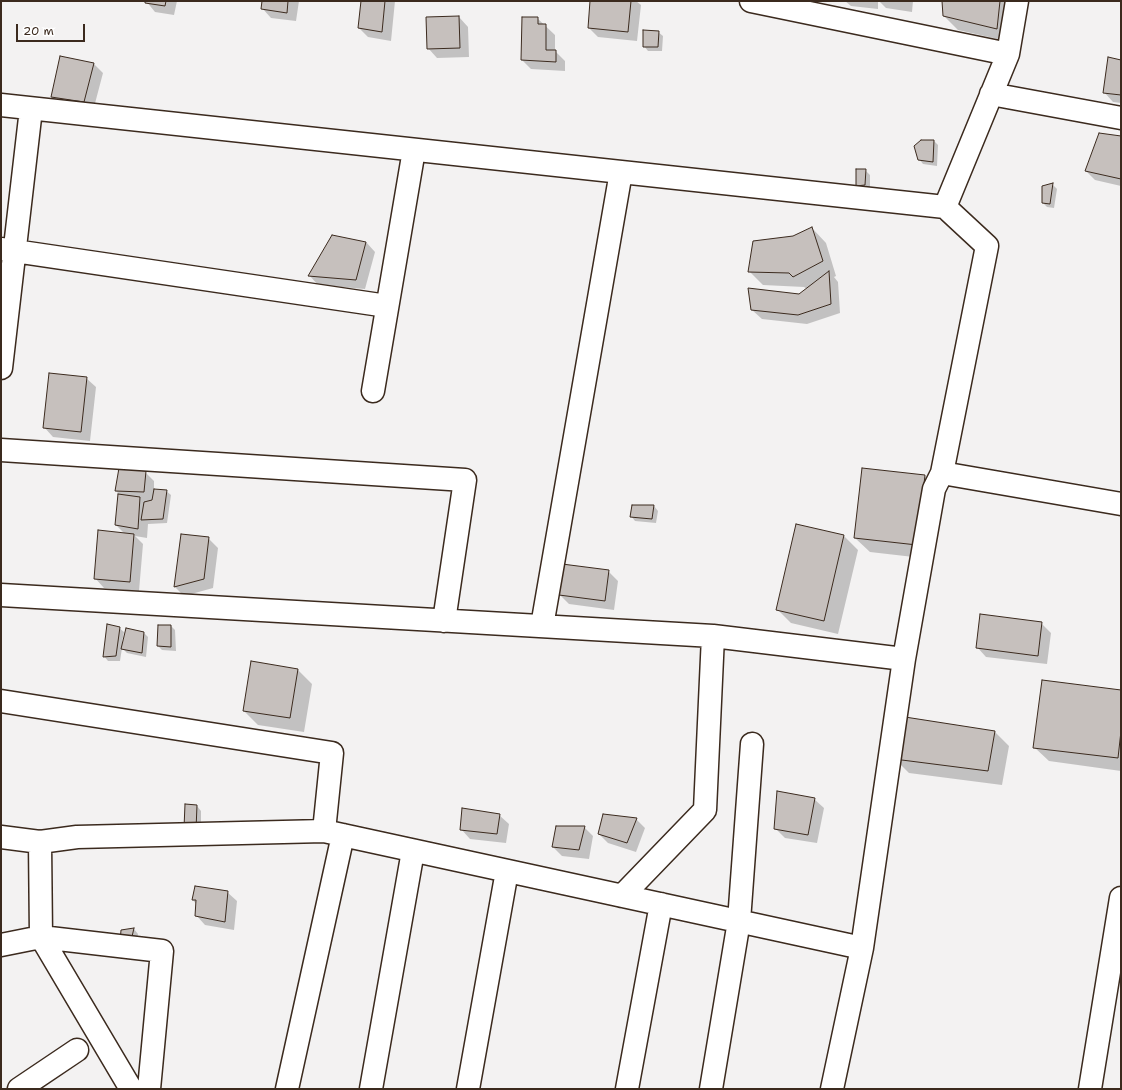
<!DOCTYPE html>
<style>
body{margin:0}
#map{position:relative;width:1122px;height:1090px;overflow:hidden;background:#f3f2f2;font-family:"Shantell Sans",sans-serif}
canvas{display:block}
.frame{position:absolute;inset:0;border:2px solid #3b2a1e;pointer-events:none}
.scale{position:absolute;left:16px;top:24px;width:69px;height:18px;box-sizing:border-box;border:2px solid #3b2a1e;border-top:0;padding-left:5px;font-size:12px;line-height:14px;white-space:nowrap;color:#3b2a1e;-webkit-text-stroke:3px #fff;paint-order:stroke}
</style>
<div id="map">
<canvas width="1122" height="1090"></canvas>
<div class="frame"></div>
<div class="scale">20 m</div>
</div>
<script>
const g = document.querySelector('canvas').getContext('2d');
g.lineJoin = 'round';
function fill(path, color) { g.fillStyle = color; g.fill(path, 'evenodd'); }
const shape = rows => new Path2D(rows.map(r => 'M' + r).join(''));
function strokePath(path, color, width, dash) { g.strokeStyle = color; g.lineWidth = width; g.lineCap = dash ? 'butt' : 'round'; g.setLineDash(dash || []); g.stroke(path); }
fill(shape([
 [146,1,177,1,174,15,155,12],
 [263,1,299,1,296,21,271,18,262,8],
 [362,1,395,1,391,41,368,37,359,28],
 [591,1,636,1,641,5,637,41,598,37,589,28],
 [845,1,878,1,878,9,851,6],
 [879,1,913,1,912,12,886,8],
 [943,1,1015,1,1011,42,958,30,944,16],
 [459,17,468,27,469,57,437,58,428,48],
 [523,18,537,18,555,35,555,51,565,61,565,71,531,69,522,60],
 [658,32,663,36,662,51,648,51,644,46],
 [61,57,94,64,103,73,93,111,61,106,52,97],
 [1121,61,1121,103,1113,102,1104,92],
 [1121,137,1121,186,1095,180,1086,171],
 [934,141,938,145,937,166,923,164,919,159],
 [865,170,870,175,870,189,862,190,857,185],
 [1053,185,1057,189,1054,208,1047,207,1043,203,1043,187],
 [812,228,826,243,836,276,834,277,838,282,840,313,807,324,762,319,752,310,799,295,807,289,804,287,763,285,749,271,794,237],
 [366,242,375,252,365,289,318,285,309,275],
 [86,378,96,387,90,441,53,437,44,427],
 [863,469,925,476,939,490,931,559,870,552,855,538],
 [145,472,154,481,154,490,166,491,171,495,167,523,148,524,147,538,135,536,143,544,139,591,104,588,95,578,125,534,116,525,119,494,116,491],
 [654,506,658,511,656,523,635,521,631,516],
 [844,536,858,550,838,634,791,623,777,609],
 [208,538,218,548,213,588,184,596,175,587],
 [608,571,618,581,614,610,569,604,560,595],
 [1041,623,1051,633,1047,664,986,657,977,647],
 [171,626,175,630,176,651,162,650,158,646],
 [119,628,124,632,122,642,144,633,148,637,146,657,127,653,122,648,120,661,108,661,104,656],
 [252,662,298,670,312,684,304,732,258,725,244,711],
 [1121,691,1121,771,1049,761,1034,747],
 [995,732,1009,746,1002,785,909,773,895,759],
 [814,799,824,808,817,843,785,838,775,828],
 [186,805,197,806,201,811,201,829,188,828],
 [499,815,509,824,506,843,470,839,461,829],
 [636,819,645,828,636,852,608,843,599,834],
 [584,827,593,836,589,859,562,856,553,847],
 [227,892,237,901,234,930,205,925,196,915,196,904,193,900],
 [134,929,138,934,136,945,122,931]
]), '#0003');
const building = shape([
 [145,1,166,1,165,6,145,3,145,1],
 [262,1,288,1,287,13,261,9,262,1],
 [361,1,385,1,382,32,358,28,361,1],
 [590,1,631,1,628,32,588,28,590,1],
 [942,1,1000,1,997,29,943,16,942,1],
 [459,16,460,48,427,49,426,17,459,16],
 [522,17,538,17,538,24,546,24,546,50,556,50,556,62,521,60,522,17],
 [643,30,659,31,658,47,643,47,643,30],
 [60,56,94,63,84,102,51,97,60,56],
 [1108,57,1121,60,1121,95,1103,93,1108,57],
 [1099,133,1121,136,1121,179,1085,171,1099,133],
 [921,140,934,140,933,162,918,160,914,146,921,140],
 [856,169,866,169,865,185,856,186,856,169],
 [1053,183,1050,204,1042,203,1042,186,1053,183],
 [812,227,823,261,793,277,789,273,748,272,753,241,793,236,812,227],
 [332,235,366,242,356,280,308,276,332,235],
 [829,271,831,304,798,315,751,310,748,288,799,294,829,271],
 [49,373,87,377,81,432,43,428,49,373],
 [119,468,146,471,144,492,115,491,119,468],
 [862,468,925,475,917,545,854,538,862,468],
 [154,489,167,490,163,519,141,520,144,502,152,500,154,489],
 [118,494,140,497,138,529,115,525,118,494],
 [632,505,654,505,652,519,630,517,632,505],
 [796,524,844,535,824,621,776,610,796,524],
 [98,530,134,534,130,582,94,579,98,530],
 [181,534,209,537,204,579,174,587,181,534],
 [562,564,609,570,605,601,559,595,562,564],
 [980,614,1042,622,1038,656,976,648,980,614],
 [107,624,120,627,116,656,103,657,107,624],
 [158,625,171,625,171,647,157,646,158,625],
 [126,628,144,632,142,653,121,649,126,628],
 [251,661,298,669,290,718,243,711,251,661],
 [1042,680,1121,690,1121,731,1118,758,1033,748,1042,680],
 [905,717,995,731,988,771,894,759,905,717],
 [777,791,815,798,808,835,774,829,777,791],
 [185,804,197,805,196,830,184,828,185,804],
 [462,808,500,814,497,834,460,830,462,808],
 [603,814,637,818,627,843,598,834,603,814],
 [556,826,585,826,579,850,552,847,556,826],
 [195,886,228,891,225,922,195,916,196,900,192,900,195,886],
 [134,928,131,941,120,942,121,930,134,928]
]);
fill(building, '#c6c0bd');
strokePath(building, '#3b2a1e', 1);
const minor = shape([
 [751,1,1008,54,1017,1],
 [991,94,1121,118],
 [1,105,945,207,1008,54],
 [1,249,387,306],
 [1,368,31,109],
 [373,391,414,150],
 [1,450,465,480,444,621],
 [942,473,1121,504],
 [1,595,713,636,904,659],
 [542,626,621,172],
 [1,701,332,753,324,831,862,948],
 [1,837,40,842,77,837,324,831],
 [40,842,41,937,131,1089],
 [622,896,705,810,713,636],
 [1,945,41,937,162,951,149,1089],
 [19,1089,77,1050],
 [287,1089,343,835],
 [371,1089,413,851],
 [468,1089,507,871],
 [627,1089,661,904],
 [711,1089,739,921,752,744],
 [832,1089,862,948,904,659,934,489,942,473,987,246,945,207],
 [1090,1089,1121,898]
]);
strokePath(minor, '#3b2a1e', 25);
strokePath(minor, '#fff', 22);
</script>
